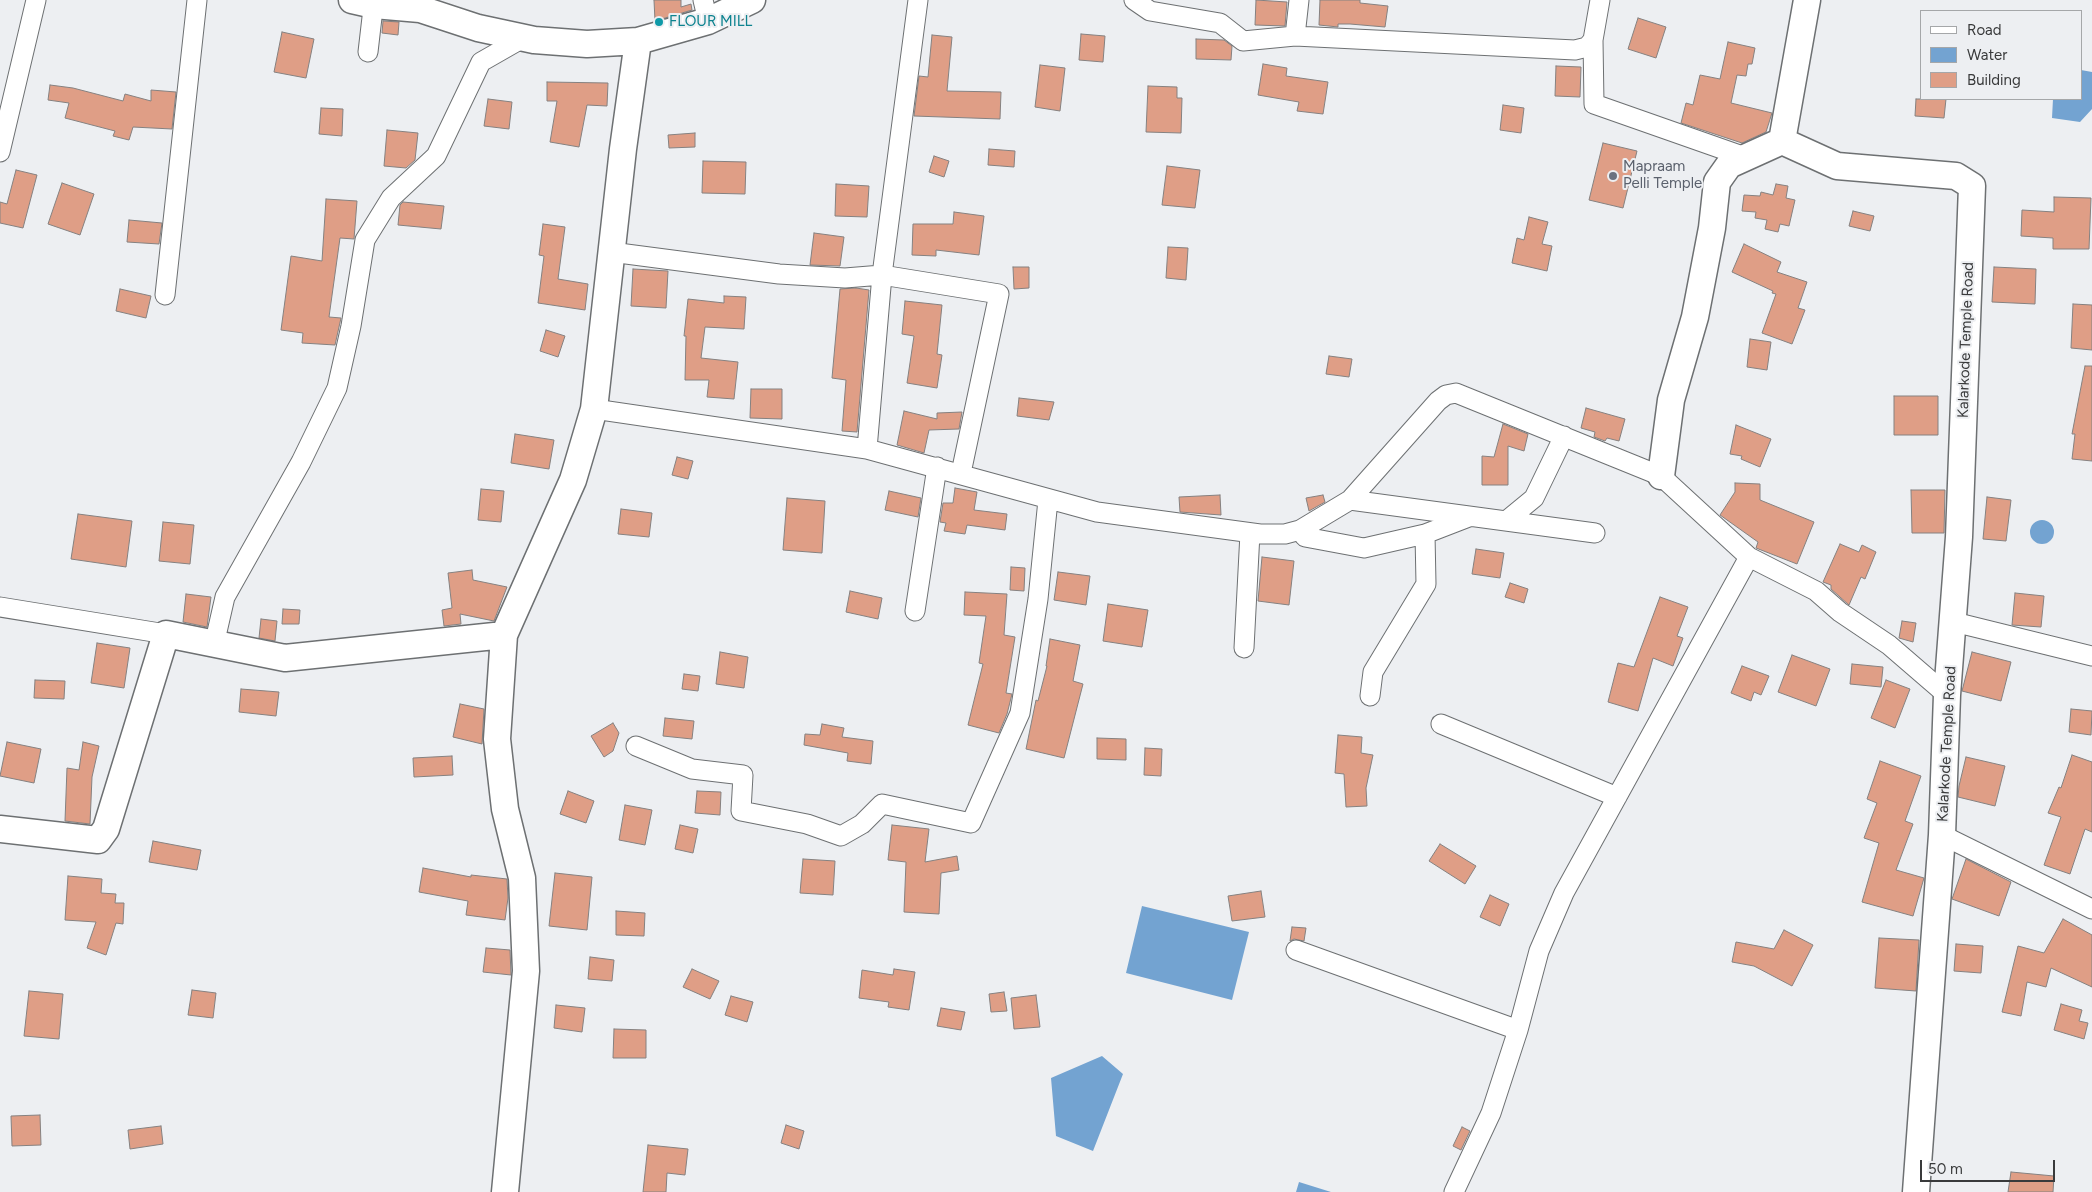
<!DOCTYPE html>
<style>
body{margin:0}
#map{position:relative;width:2092px;height:1192px;overflow:hidden;background:#edeff2;font-family:Figtree,sans-serif}
canvas{display:block}
.legend{position:absolute;left:1920px;top:10px;width:162px;height:90px;box-sizing:border-box;background:#edeff2;border:1px solid #a5a7a9;margin:0;padding:6px 9px;list-style:none;font-size:15px;color:#393a3b}
.legend li{display:flex;align-items:center;gap:10px;height:25px}
.legend b{width:25px;border:1px solid #a5a7a9}
.scale{position:absolute;left:1920px;top:1160px;width:135px;height:22px;box-sizing:border-box;border:2px solid #393a3b;border-top:0;padding-left:6px;font-size:15px;line-height:18px;white-space:nowrap;color:#393a3b;-webkit-text-stroke:4px #edeff2;paint-order:stroke}
</style>
<div id="map">
<canvas width="2092" height="1192"></canvas>
<ul class="legend">
<li><b style="height:6px;background:#fff"></b>Road</li>
<li><b style="height:14px;background:#73a3d1"></b>Water</li>
<li><b style="height:14px;background:#df9e86"></b>Building</li>
</ul>
<div class="scale">50 m</div>
</div>
<script>
const g = document.querySelector('canvas').getContext('2d');
g.lineJoin = 'round';
function fill(path, color) { g.fillStyle = color; g.fill(path, 'evenodd'); }
const shape = rows => new Path2D(rows.map(r => 'M' + r).join(''));
function strokePath(path, color, width, dash) { g.strokeStyle = color; g.lineWidth = width; g.lineCap = dash ? 'butt' : 'round'; g.setLineDash(dash || []); g.stroke(path); }
function drawText(font, color, halo, rows, align = 'center') {
  g.font = font + ' Figtree,sans-serif'; g.lineWidth = 4; g.setLineDash([]); g.textBaseline = 'middle'; g.strokeStyle = halo; g.fillStyle = color; for (const [text, x, y, turn = 0] of rows) {
    g.save(); g.translate(x, y); g.rotate((+turn || 0) * Math.PI / 180); g.textAlign = isNaN(turn) ? turn : align; if (halo) g.strokeText(text, 0, 0); g.fillText(text, 0, 0); g.restore();
  }
}
fill(shape([
 [2081,70,2092,72,2092,109,2080,122,2052,118,2053,99,2081,99],
 '2030 532a12 12 0 1 1 24 0a12 12 0 1 1-24 0Z',
 [1142,906,1249,932,1232,1000,1126,973],
 [1102,1056,1123,1074,1093,1151,1056,1136,1051,1078],
 [1299,1182,1331,1192,1296,1192]
]), '#73a3d1');
const building = shape([
 [654,0,681,0,681,7,691,4,692,10,655,21,654,0],
 [1256,0,1287,2,1285,26,1255,25,1256,0],
 [1320,0,1360,0,1360,3,1388,6,1385,27,1350,24,1338,24,1338,27,1319,25,1320,0],
 [1638,18,1666,27,1656,58,1628,49,1638,18],
 [383,21,399,22,398,35,382,33,383,21],
 [282,32,314,39,306,78,274,72,282,32],
 [1081,34,1105,36,1103,62,1079,60,1081,34],
 [932,35,952,37,947,91,1001,92,1000,119,914,116,919,76,928,77,932,35],
 [1196,39,1224,40,1232,46,1231,60,1196,59,1196,39],
 [1728,42,1755,48,1752,64,1748,64,1746,76,1737,75,1731,103,1772,113,1766,132,1742,143,1681,123,1686,103,1693,105,1700,75,1720,79,1728,42],
 [1263,64,1287,68,1286,76,1328,82,1323,114,1297,111,1299,102,1258,95,1263,64],
 [1040,65,1065,68,1060,111,1035,107,1040,65],
 [1556,66,1581,67,1580,97,1555,96,1556,66],
 [547,82,608,83,607,106,587,105,579,147,550,142,557,101,547,101,547,82],
 [50,85,73,88,123,101,125,94,151,101,151,90,176,92,172,129,133,127,129,140,113,136,115,131,65,118,69,103,48,100,50,85],
 [1148,86,1177,87,1177,98,1182,98,1181,133,1146,132,1148,86],
 [488,99,512,102,509,129,484,126,488,99],
 [1916,99,1946,99,1944,118,1915,116,1916,99],
 [1503,105,1524,108,1521,133,1500,130,1503,105],
 [321,108,343,109,342,136,319,134,321,108],
 [387,130,418,133,415,160,406,168,384,166,387,130],
 [695,133,695,147,669,148,668,135,695,133],
 [1603,143,1637,151,1623,208,1589,200,1603,143],
 [989,149,1015,151,1014,167,988,165,989,149],
 [934,156,949,161,944,177,929,172,934,156],
 [703,161,746,162,745,194,702,193,703,161],
 [1167,166,1200,170,1195,208,1162,205,1167,166],
 [16,170,37,175,23,228,0,223,0,202,7,204,16,170],
 [62,183,94,194,80,235,48,224,62,183],
 [836,184,869,186,867,217,835,216,836,184],
 [1776,184,1788,186,1786,198,1795,200,1789,226,1780,224,1778,232,1765,229,1767,220,1755,218,1756,212,1742,211,1744,195,1760,196,1761,192,1773,195,1776,184],
 [2054,197,2091,198,2089,249,2053,249,2053,238,2021,236,2022,210,2054,212,2054,197],
 [326,199,357,201,354,239,340,238,329,317,341,318,335,345,302,343,303,333,281,330,291,256,322,261,326,199],
 [403,202,444,206,441,229,398,225,400,205,403,202],
 [1853,211,1874,216,1870,231,1849,226,1853,211],
 [954,212,984,216,979,255,936,250,936,256,912,255,913,224,953,224,954,212],
 [1529,217,1548,222,1542,244,1552,246,1547,271,1512,263,1517,238,1524,240,1529,217],
 [129,220,162,223,159,244,127,242,129,220],
 [543,224,565,227,558,279,588,284,585,310,538,303,544,256,539,255,543,224],
 [814,233,844,237,840,266,810,265,814,233],
 [1744,244,1781,262,1777,272,1807,282,1798,308,1805,310,1792,344,1762,333,1776,294,1772,293,1773,291,1732,272,1744,244],
 [1168,247,1188,248,1186,280,1166,278,1168,247],
 [1013,267,1029,267,1029,288,1014,289,1013,267],
 [1994,267,2036,269,2035,304,1992,302,1994,267],
 [633,269,668,271,666,308,631,306,633,269],
 [856,288,869,290,857,432,842,431,846,380,832,378,840,289,856,288],
 [120,289,151,296,146,318,116,311,120,289],
 [724,296,746,297,744,329,705,327,701,358,738,362,734,399,707,397,709,380,685,380,686,336,684,336,688,299,724,303,724,296],
 [905,301,942,305,937,354,942,355,937,388,907,383,914,336,902,334,905,301],
 [2073,304,2092,305,2092,350,2071,348,2073,304],
 [546,330,565,336,558,357,540,351,546,330],
 [1750,339,1771,342,1767,370,1747,367,1750,339],
 [1329,356,1352,359,1349,377,1326,374,1329,356],
 [2085,366,2092,366,2092,461,2072,459,2075,434,2072,434,2085,366],
 [751,389,782,389,782,419,750,418,751,389],
 [1894,396,1938,396,1938,435,1894,435,1894,396],
 [1019,398,1054,402,1049,420,1017,416,1019,398],
 [1586,408,1625,419,1619,441,1607,438,1605,441,1594,437,1595,432,1581,428,1586,408],
 [904,411,937,419,937,413,962,412,959,429,929,430,924,453,897,445,904,411],
 [1503,424,1528,434,1524,451,1508,446,1508,485,1482,485,1482,456,1494,457,1503,424],
 [1736,425,1771,439,1760,467,1741,459,1742,456,1730,454,1736,425],
 [515,434,554,440,549,469,511,463,515,434],
 [677,457,693,461,688,479,672,475,677,457],
 [1735,483,1760,484,1760,500,1814,522,1797,564,1756,548,1758,542,1720,515,1735,492,1735,483],
 [955,488,977,492,974,510,1007,514,1005,530,967,525,965,534,944,531,946,523,940,522,943,503,953,503,955,488],
 [481,489,504,491,501,522,478,520,481,489],
 [1911,490,1945,490,1944,533,1912,533,1911,490],
 [889,491,921,498,918,517,885,510,889,491],
 [1220,495,1221,515,1180,512,1179,497,1220,495],
 [1323,495,1325,502,1309,511,1306,498,1323,495],
 [1987,497,2011,500,2006,541,1983,539,1987,497],
 [787,498,825,501,822,553,783,550,787,498],
 [621,509,652,513,649,537,618,534,621,509],
 [78,514,132,521,126,567,71,559,78,514],
 [163,522,194,525,190,564,159,561,163,522],
 [1840,544,1859,552,1862,545,1876,552,1865,579,1861,577,1849,605,1831,589,1831,585,1823,582,1840,544],
 [1476,549,1504,553,1500,578,1472,574,1476,549],
 [1262,557,1294,561,1289,605,1258,601,1262,557],
 [1011,567,1025,568,1024,591,1010,590,1011,567],
 [472,570,473,580,507,587,494,621,460,614,461,624,444,626,442,610,452,608,448,573,472,570],
 [1058,572,1090,576,1086,605,1054,600,1058,572],
 [1510,583,1528,589,1524,603,1505,597,1510,583],
 [850,591,882,598,878,619,846,612,850,591],
 [965,592,1007,594,1004,635,1015,637,1006,693,1012,694,1007,714,999,733,968,725,983,664,979,663,986,616,964,615,965,592],
 [2015,593,2044,596,2041,627,2012,625,2015,593],
 [186,594,211,597,207,627,183,622,186,594],
 [1660,597,1688,607,1677,636,1683,638,1673,666,1653,658,1638,711,1608,702,1618,663,1634,667,1660,597],
 [1108,604,1148,610,1142,647,1103,641,1108,604],
 [283,609,300,610,299,624,282,624,283,609],
 [261,619,277,621,275,641,259,638,261,619],
 [1902,621,1916,623,1913,642,1899,638,1902,621],
 [1050,639,1080,645,1073,681,1083,684,1064,758,1026,749,1036,700,1038,701,1047,666,1046,666,1050,639],
 [97,643,130,648,124,688,91,683,97,643],
 [720,652,748,657,744,688,716,684,720,652],
 [1972,652,2011,662,2001,701,1962,691,1972,652],
 [1792,655,1830,669,1816,706,1778,692,1792,655],
 [1852,664,1883,667,1881,687,1850,684,1852,664],
 [1742,666,1769,676,1761,695,1754,692,1751,701,1731,693,1742,666],
 [684,674,700,676,698,691,682,689,684,674],
 [35,680,65,681,64,699,34,698,35,680],
 [1886,680,1910,689,1895,728,1871,718,1886,680],
 [241,689,279,692,276,716,239,712,241,689],
 [460,704,484,709,482,744,453,737,460,704],
 [2071,709,2092,711,2091,735,2069,732,2071,709],
 [665,718,694,721,692,739,663,736,665,718],
 [613,723,619,733,613,751,604,757,591,736,613,723],
 [822,724,844,728,842,737,873,741,871,764,847,761,848,753,804,745,805,734,820,735,822,724],
 [1338,735,1362,737,1361,753,1373,755,1366,788,1367,806,1346,807,1344,774,1335,773,1338,735],
 [1097,738,1126,739,1126,760,1097,759,1097,738],
 [7,742,41,749,34,783,0,776,7,742],
 [83,742,99,746,92,777,90,824,65,821,67,768,79,770,83,742],
 [1145,748,1162,749,1161,776,1144,775,1145,748],
 [2072,755,2092,762,2092,832,2085,829,2070,874,2044,865,2061,817,2048,813,2059,787,2061,788,2072,755],
 [452,756,453,775,414,777,413,758,452,756],
 [1966,757,2005,766,1995,806,1958,797,1959,786,1966,757],
 [1880,761,1921,776,1905,821,1913,824,1896,870,1924,878,1913,916,1862,902,1879,843,1864,838,1877,803,1867,799,1880,761],
 [568,791,594,801,586,823,560,814,568,791],
 [697,791,721,792,720,815,695,813,697,791],
 [625,805,652,810,645,845,619,840,625,805],
 [680,825,698,829,693,853,675,849,680,825],
 [892,825,929,829,925,862,957,856,959,870,941,873,939,914,904,912,906,862,888,860,892,825],
 [153,841,201,850,197,870,149,862,153,841],
 [1440,844,1476,866,1465,884,1429,861,1440,844],
 [803,859,835,861,833,895,800,893,803,859],
 [1966,859,2011,882,1999,916,1952,899,1966,859],
 [423,868,471,877,471,875,507,879,508,898,505,920,466,915,468,901,419,892,423,868],
 [555,873,592,877,587,930,549,926,555,873],
 [68,876,102,879,101,893,116,894,115,903,124,903,123,924,116,923,106,955,87,948,96,922,65,920,68,876],
 [1261,891,1265,917,1232,921,1228,896,1261,891],
 [1490,895,1509,904,1500,926,1480,917,1490,895],
 [616,911,645,913,644,936,616,935,616,911],
 [2063,919,2092,935,2092,987,2051,968,2046,987,2027,982,2021,1016,2002,1012,2018,946,2044,953,2063,919],
 [1292,927,1306,928,1304,941,1294,939,1290,941,1292,927],
 [1784,930,1813,945,1792,986,1754,966,1732,962,1736,942,1774,949,1784,930],
 [1879,938,1919,940,1916,991,1875,988,1879,938],
 [1956,944,1983,946,1981,973,1954,971,1956,944],
 [486,948,510,950,511,975,483,972,486,948],
 [590,957,614,960,612,981,588,979,590,957],
 [692,969,719,981,710,999,683,987,692,969],
 [894,969,915,972,909,1010,888,1007,889,1002,859,998,862,970,893,975,894,969],
 [192,990,216,993,213,1018,188,1015,192,990],
 [29,991,63,994,59,1039,24,1036,29,991],
 [1004,992,1007,1011,991,1012,989,994,1004,992],
 [1036,995,1040,1027,1014,1029,1011,998,1036,995],
 [731,996,753,1002,747,1022,725,1015,731,996],
 [2061,1004,2082,1010,2079,1021,2088,1023,2084,1039,2054,1030,2061,1004],
 [556,1005,585,1008,582,1032,554,1028,556,1005],
 [941,1008,965,1012,961,1030,937,1026,941,1008],
 [614,1029,646,1030,646,1058,613,1058,614,1029],
 [40,1115,41,1145,12,1146,11,1116,40,1115],
 [786,1125,804,1131,799,1149,781,1143,786,1125],
 [161,1126,163,1144,130,1149,128,1130,161,1126],
 [1462,1127,1470,1131,1461,1150,1453,1146,1462,1127],
 [648,1145,688,1149,685,1175,667,1173,666,1192,643,1192,648,1145],
 [2011,1172,2054,1176,2053,1192,2008,1192,2011,1172]
]);
fill(building, '#df9e86');
strokePath(building, '#858180', 1);
const street = shape([
 [703,0,708,21],
 [1134,0,1150,11,1220,23,1243,41,1295,36,1575,50,1587,47,1593,40,1600,0],
 [1295,36,1299,0],
 [1593,40,1594,104,1745,157],
 [368,52,374,0],
 [0,152,36,0],
 [611,252,779,274,845,278,882,275,999,294,961,473],
 [165,295,197,0],
 [594,409,867,449,1097,512,1260,534,1285,534,1300,530,1350,500,1438,401,1446,395,1456,393,1661,476,1749,557,1816,591,1840,612,1889,645,1947,695],
 [867,449,882,275,918,0],
 [1350,500,1595,533],
 [1506,521,1534,498,1564,436],
 [1300,530,1305,537,1364,548,1425,534,1469,517],
 [0,607,166,634],
 [915,611,937,467],
 [1954,622,2092,656],
 [214,645,225,597,301,462,337,388,351,326,365,240,391,198,436,156,481,62,523,38],
 [1244,648,1250,533],
 [1370,696,1373,672,1426,584,1425,534],
 [1441,724,1617,797],
 [636,746,692,769,743,775,741,811,807,824,841,836,862,824,882,804,971,823,1020,713,1038,599,1048,500],
 [1942,835,2092,909],
 [1296,950,1518,1030],
 [1454,1192,1491,1113,1518,1030,1539,951,1564,893,1749,557]
]);
const secondary = shape([
 [352,0,374,5,420,9,478,28,534,40,587,44,638,41,708,21,752,0],
 [1807,0,1782,141,1837,166,1956,176,1972,186,1959,537,1947,695,1942,835,1916,1192],
 [1661,476,1671,400,1695,317,1712,228,1717,182,1729,165,1782,141],
 [0,829,98,840,106,829,166,634,285,658,504,635],
 [505,1192,526,971,522,878,505,809,497,739,504,635,573,480,594,409,623,149,638,41]
]);
strokePath(street, '#6d7072', 21);
strokePath(secondary, '#6d7072', 29);
strokePath(street, '#fff', 19);
strokePath(secondary, '#fff', 26);
for (const [x, y, r, color] of [
 [659,22,5,"#0f9aa8"],
 [1613,176,5,"#6b7280"]
]) { const dot = new Path2D(); dot.arc(x, y, r, 0, 2 * Math.PI); g.fillStyle = color; g.fill(dot); strokePath(dot, '#edeff2', 2); }
drawText('15px', '#0d838f', '#edeff2', [
 ["FLOUR MILL",669,22]
], 'left');
drawText('15px', '#5b616d', '#edeff2', [
 ["Mapraam",1623,167],
 ["Pelli Temple",1623,184]
], 'left');
drawText('15px', '#393a3b', '#edeff2', [
 ["Kalarkode Temple Road",1966,340,-88],
 ["Kalarkode Temple Road",1947,744,-87]
]);
</script>
